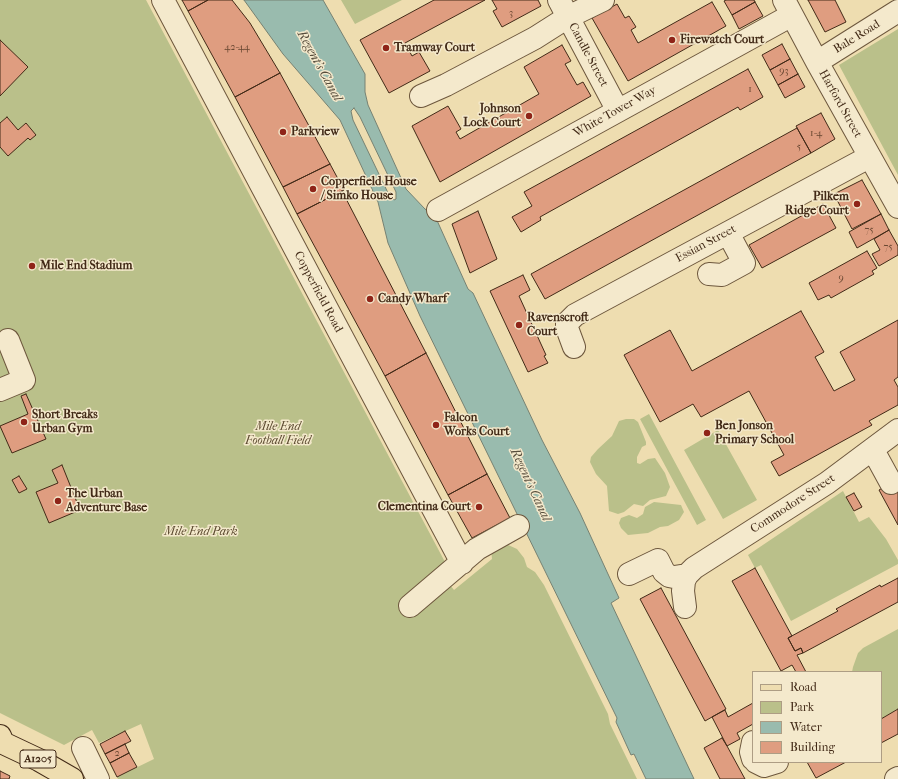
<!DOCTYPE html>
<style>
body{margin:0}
#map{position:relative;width:898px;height:779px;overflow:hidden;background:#eeddb0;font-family:"IM FELL French Canon",serif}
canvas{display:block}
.legend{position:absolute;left:752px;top:671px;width:130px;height:92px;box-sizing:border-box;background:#f4e9cc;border:1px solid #ad9d84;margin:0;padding:5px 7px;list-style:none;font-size:12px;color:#422a17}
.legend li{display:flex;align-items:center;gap:8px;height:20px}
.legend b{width:20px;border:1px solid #ad9d84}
</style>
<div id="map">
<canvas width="898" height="779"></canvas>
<ul class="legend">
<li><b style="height:5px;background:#eeddb0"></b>Road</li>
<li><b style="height:11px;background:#bac08a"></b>Park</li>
<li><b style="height:11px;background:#99bbae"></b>Water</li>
<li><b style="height:11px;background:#df9d80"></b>Building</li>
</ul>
</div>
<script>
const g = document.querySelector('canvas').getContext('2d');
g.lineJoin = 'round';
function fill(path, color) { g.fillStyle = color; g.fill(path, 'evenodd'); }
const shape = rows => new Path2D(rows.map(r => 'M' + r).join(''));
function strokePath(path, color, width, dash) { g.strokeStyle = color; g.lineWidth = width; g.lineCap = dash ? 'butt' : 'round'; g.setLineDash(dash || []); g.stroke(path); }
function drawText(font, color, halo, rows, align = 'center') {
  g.font = font + ' "IM FELL French Canon",serif'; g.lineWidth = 3; g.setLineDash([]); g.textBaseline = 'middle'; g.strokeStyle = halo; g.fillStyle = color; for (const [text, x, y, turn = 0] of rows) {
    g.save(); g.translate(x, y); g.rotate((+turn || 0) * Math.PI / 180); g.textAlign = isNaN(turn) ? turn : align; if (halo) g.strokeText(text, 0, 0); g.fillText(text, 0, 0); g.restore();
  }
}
fill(shape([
 [0,0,146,0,445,562,437,569,454,590,492,559,491,549,506,544,517,549,524,558,527,567,535,572,544,585,608,714,610,724,637,779,118,779,117,777,154,759,141,724,99,743,92,730,64,745,0,713],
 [341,0,402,0,355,24],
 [898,29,898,175,839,65],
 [649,414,706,520,697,525,640,419],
 [626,419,634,419,638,422,646,442,646,445,642,447,637,457,637,463,640,464,648,459,655,458,665,473,670,487,666,496,650,500,643,506,634,504,624,512,618,514,609,511,607,486,596,474,590,462,591,457,598,449,612,436,619,421],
 [718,430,757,500,723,519,684,450],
 [843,491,859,522,869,517,886,539,898,560,898,564,791,621,761,565,755,568,748,555],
 [654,502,681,505,684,512,679,520,668,526,660,527,648,533,628,535,621,528,619,523,621,518,629,515,637,518,643,514,645,507],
 [898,629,898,709,881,719,881,672,852,672,853,667,858,653,863,648]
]), '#bac08a');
const water = shape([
 [244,0,323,0,365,74,365,92,368,105,406,189,425,209,435,216,468,289,473,293,542,440,580,513,619,598,611,603,694,779,646,779,634,754,631,755,616,722,617,718,420,316,388,243,378,202,340,120,283,54,244,0],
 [354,108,360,117,396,192,396,199,394,200,389,195,353,120,351,111,354,108]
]);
fill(water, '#99bbae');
strokePath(water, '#768172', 1);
const building = shape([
 [182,0,208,0,188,11,182,0],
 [208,0,232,0,250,23,280,73,235,97,188,11,208,0],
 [434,0,485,0,405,43,412,56,419,52,430,71,389,93,360,40,434,0],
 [492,0,538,0,541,6,502,27,493,11,497,9,492,0],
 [726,0,754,0,755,2,732,15,724,1,726,0],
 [808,0,835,0,846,22,825,32,808,0],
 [712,2,726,26,628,81,592,18,617,4,625,18,629,16,636,27,631,30,638,43,712,2],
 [755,2,763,16,739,29,732,15,755,2],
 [0,40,28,67,0,96,0,40],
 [782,44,790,59,770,70,762,55,782,44],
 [562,45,571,61,565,64,577,85,583,82,591,96,440,182,412,126,448,106,461,129,456,132,460,139,539,94,524,67,562,45],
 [790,59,798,74,778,85,770,70,790,59],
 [748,69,763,97,740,110,738,107,540,217,541,220,521,232,512,217,532,206,524,192,748,69],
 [280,73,330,164,283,187,235,97,280,73],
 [798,74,805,87,785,98,778,85,798,74],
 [821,113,835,139,811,153,796,126,821,113],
 [7,117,18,130,26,123,36,135,30,140,28,138,8,156,0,147,0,123,7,117],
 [797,128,811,153,545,299,531,274,797,128],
 [330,164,344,190,297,214,283,187,330,164],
 [862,180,881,214,852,229,834,194,862,180],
 [342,191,426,353,385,376,297,214,342,191],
 [823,204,836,228,762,268,749,245,823,204],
 [478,211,497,259,470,273,452,224,478,211],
 [881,214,889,230,857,248,849,232,881,214],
 [889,230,898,246,898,255,879,266,872,254,880,250,874,239,889,230],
 [867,251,877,268,872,271,874,274,831,298,829,295,818,300,809,283,867,251],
 [523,275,530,290,519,296,546,355,544,356,548,363,528,372,490,291,523,275],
 [801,311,824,352,815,357,834,391,855,380,840,352,898,320,898,377,894,380,898,387,898,405,869,421,872,425,779,476,771,462,784,455,749,391,701,417,693,404,660,422,624,355,670,330,692,371,801,311],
 [426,353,487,474,448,495,385,376,426,353],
 [26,394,46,439,12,453,0,426,28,414,21,396,26,394],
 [62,465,80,510,49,523,36,492,58,483,52,470,62,465],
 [487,474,510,518,472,538,448,495,487,474],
 [19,476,27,489,19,493,12,480,19,476],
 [898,479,898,525,879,490,898,479],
 [854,493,862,507,854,511,846,497,854,493],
 [755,568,792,636,788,638,795,651,801,648,803,653,797,655,806,672,796,672,792,665,781,671,732,581,755,568],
 [898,578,898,602,803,653,801,648,795,651,788,638,838,611,836,609,880,585,881,587,898,578],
 [661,588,726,709,705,721,640,599,661,588],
 [753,703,753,724,737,733,740,739,727,746,712,717,725,710,728,717,753,703],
 [898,709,898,734,881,743,881,719,898,709],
 [125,731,131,741,105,754,100,744,125,731],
 [722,738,727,746,745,779,720,779,704,748,722,738],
 [125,744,129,753,110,763,105,754,125,744],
 [129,753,137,767,117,777,110,763,129,753],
 [807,762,846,762,816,778,807,762],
 [0,771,10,776,9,779,0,779,0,771]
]);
fill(building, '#df9d80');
strokePath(building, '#422a17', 1);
const minor = shape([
 [163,0,462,563],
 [559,0,618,111],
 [784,0,817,62,898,207],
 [817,62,898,11],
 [421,96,446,85,535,38,568,17,603,0],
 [438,210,792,15],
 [709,274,722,275,744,263,728,233],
 [574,347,567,328,567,323,575,315,869,157],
 [0,390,24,380,8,340],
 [873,450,891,483],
 [629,574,658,560,664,572,669,576,674,577,687,575],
 [410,606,477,549,518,526],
 [685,607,683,591,684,581,687,575,694,568,827,483,898,430],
 [753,742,751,752,753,759],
 [83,748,98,779],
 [756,762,764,766,777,762],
 [896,779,898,778]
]);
const major = shape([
 [0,736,3,743,39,760,72,779]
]);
strokePath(minor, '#6d573d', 24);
strokePath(major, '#422a17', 24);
strokePath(minor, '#f4e9cc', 22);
strokePath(major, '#eeddb0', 22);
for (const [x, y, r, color] of [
 [672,40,4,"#8f2418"],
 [386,48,4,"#8f2418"],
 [529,116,4,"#8f2418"],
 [283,132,4,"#8f2418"],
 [313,189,4,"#8f2418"],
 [857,204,4,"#8f2418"],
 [32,266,4,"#8f2418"],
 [370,299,4,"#8f2418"],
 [519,325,4,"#8f2418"],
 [24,422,4,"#8f2418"],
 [436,425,4,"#8f2418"],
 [707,433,4,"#8f2418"],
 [58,501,4,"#8f2418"],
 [479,507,4,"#8f2418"]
]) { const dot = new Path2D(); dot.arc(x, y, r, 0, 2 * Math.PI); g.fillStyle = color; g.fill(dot); strokePath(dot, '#f4e9cc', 1.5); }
drawText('10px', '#694731', null, [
 ["3",511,14],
 ["42-44",237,48],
 ["93",784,72],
 ["1",750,90],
 ["1-4",816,134],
 ["5",799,148],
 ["75",869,231],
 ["75",888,248],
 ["9",841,279],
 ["2",117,754]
]);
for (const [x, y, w] of [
 [38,759,36]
]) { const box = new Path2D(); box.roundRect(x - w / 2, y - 9, w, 18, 3); g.fillStyle = '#f4e9cc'; g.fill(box); strokePath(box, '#422a17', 1); }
drawText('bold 11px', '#422a17', null, [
 ["A1205",38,759]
]);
drawText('12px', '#422a17', '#f4e9cc', [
 ["Bale Road",857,37,-32],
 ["Candle Street",588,55,62],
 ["Harford Street",840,104,61],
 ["White Tower Way",615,112,-29],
 ["Essian Street",706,244,-28],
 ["Copperfield Road",318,292,62],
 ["Commodore Street",793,504,-33]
]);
drawText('bold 12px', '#422a17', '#f4e9cc', [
 ["Firewatch Court",680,40],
 ["Tramway Court",394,48],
 ["Johnson",521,109,"right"],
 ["Lock Court",521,123,"right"],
 ["Parkview",291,132],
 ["Copperfield House",321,182],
 ["/ Simko House",321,196],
 ["Pilkem",849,197,"right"],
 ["Ridge Court",849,211,"right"],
 ["Mile End Stadium",40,266],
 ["Candy Wharf",378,299],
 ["Ravenscroft",527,318],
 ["Court",527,332],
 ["Short Breaks",32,415],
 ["Urban Gym",32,429],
 ["Falcon",444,418],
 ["Works Court",444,432],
 ["Ben Jonson",715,426],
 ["Primary School",715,440],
 ["The Urban",66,494],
 ["Adventure Base",66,508],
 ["Clementina Court",471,507,"right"]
], 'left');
drawText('italic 12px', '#5a482e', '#f4e9cc', [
 ["Mile End",278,427],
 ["Football Field",278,441],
 ["Mile End Park",201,532]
]);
drawText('italic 13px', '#584e3d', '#f4e9cc', [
 ["Regent's Canal",319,66,61],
 ["Regent's Canal",530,485,65]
]);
</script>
